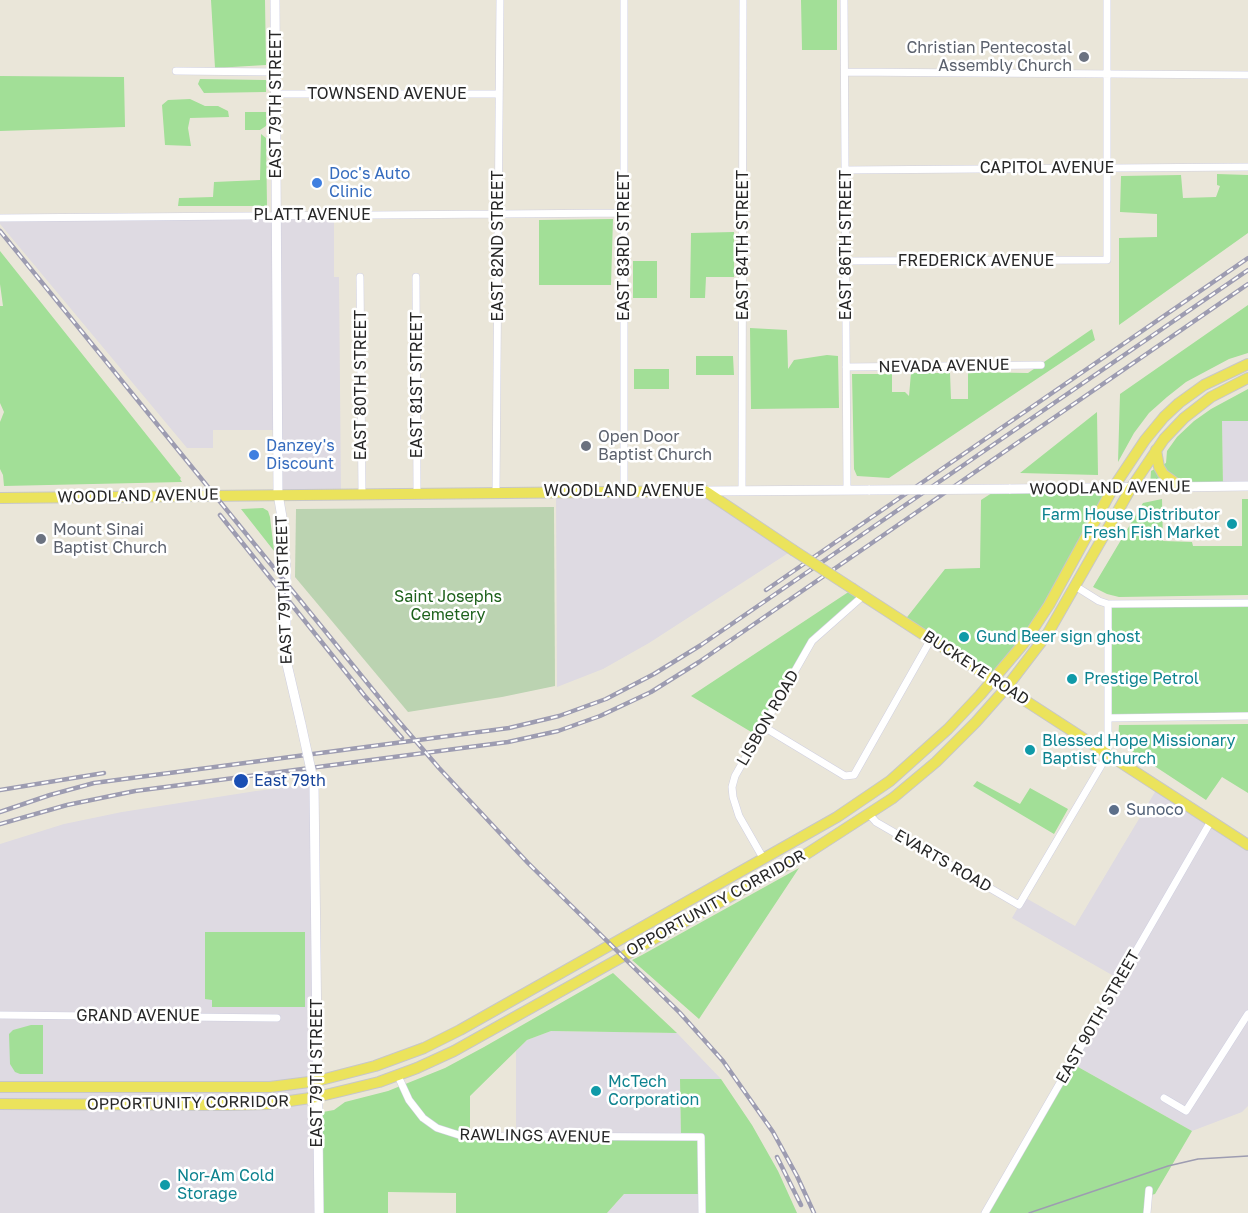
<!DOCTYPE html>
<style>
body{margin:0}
canvas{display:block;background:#eae6d9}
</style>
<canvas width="1248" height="1213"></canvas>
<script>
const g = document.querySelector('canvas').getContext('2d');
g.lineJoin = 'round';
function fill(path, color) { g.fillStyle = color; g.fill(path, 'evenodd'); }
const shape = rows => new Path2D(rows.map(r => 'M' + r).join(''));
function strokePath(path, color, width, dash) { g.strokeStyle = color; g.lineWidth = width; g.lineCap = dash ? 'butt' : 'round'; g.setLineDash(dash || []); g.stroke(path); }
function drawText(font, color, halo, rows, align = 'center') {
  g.font = font + ' "Golos Text",sans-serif'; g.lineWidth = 5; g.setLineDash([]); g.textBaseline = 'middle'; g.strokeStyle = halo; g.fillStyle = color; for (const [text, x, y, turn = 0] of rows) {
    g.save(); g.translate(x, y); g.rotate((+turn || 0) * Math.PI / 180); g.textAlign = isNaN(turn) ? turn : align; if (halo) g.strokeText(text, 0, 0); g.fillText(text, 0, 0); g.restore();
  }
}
fill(shape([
 [334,215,334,277,339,277,341,494,278,494,278,430,213,430,213,448,187,448,0,224,0,218],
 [1222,421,1248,421,1248,486,1223,487],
 [705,491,793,550,649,643,603,669,557,687,556,492],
 [314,784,319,1213,0,1213,0,844,64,824,122,812,256,791],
 [1158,787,1248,845,1248,1106,1242,1112,1192,1131,1071,1063,1119,979,1012,918,1024,897,1075,926],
 [551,1031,677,1033,721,1079,680,1079,681,1137,516,1137,516,1051,527,1040],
 [624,1194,702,1194,702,1213,607,1213]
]), '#dedae2');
fill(shape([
 [211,0,265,0,266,65,215,68],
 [801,0,837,0,837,50,802,50],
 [0,76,124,77,125,127,0,131],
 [200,79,266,80,266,92,204,93,198,84],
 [190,99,205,106,218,106,228,111,229,117,190,118,188,128,191,146,165,145,162,105,168,100],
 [245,112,266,112,266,126,260,130,245,130],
 [261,134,266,138,267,206,178,206,179,198,213,197,214,182,260,180],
 [1217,174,1248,175,1248,233,1119,325,1119,238,1157,237,1157,214,1120,212,1121,176,1181,175,1183,198,1216,197,1220,186,1217,185],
 [613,219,611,285,539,285,539,220],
 [734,232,734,277,706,277,705,298,690,298,691,233],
 [0,251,181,478,180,479,182,482,4,486,3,475,0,469,0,422,4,412,0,403,0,306,3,306,0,284],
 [633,261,657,261,657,298,633,298],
 [1248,305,1248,353,1229,359,1186,382,1167,397,1149,413,1134,433,1118,462,1120,394],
 [750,328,787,330,788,369,794,360,827,355,838,356,839,408,751,409],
 [1092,329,1095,340,889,478,857,476,854,469,852,374,892,374,892,392,905,392,909,396,911,373,950,373,951,399,968,399,968,372,1028,373],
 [696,356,733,356,734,375,696,375],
 [634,369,669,369,669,389,634,389],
 [1248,389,1248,421,1222,421,1223,487,1150,487,1151,471,1166,463,1167,451,1177,437,1194,421,1211,409],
 [1097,412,1098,475,1020,473],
 [1113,488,1049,605,994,680,904,621,945,569,980,568,981,500,998,489],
 [1162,499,1163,541,1192,542,1193,546,1242,546,1242,499,1248,499,1248,595,1119,597,1107,594,1093,587,1143,503],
 [263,508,268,511,270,517,274,551,241,509],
 [853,589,864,595,816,637,758,736,691,696],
 [1248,603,1248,716,1108,718,1108,604],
 [1248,724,1248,793,1222,777,1206,800,1118,742,1119,725],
 [977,781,1020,804,1030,788,1068,809,1054,834,973,786],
 [799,868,699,1019,632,960,642,955],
 [205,932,305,932,305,1007,212,1007,212,1000,205,999],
 [613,973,677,1033,551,1031,527,1040,470,1096,470,1137,681,1137,680,1079,721,1079,752,1125,778,1171,797,1213,702,1213,701,1194,624,1194,607,1213,456,1213,456,1193,388,1192,388,1213,319,1213,317,1113,334,1110,345,1102,388,1091,445,1068,484,1047],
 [31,1025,43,1025,43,1074,20,1074,15,1072,10,1064,9,1034,13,1030],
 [1071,1063,1192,1131,1155,1194,1148,1196,1147,1213,986,1213]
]), '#a2df97');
fill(shape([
 [554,507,555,686,502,697,408,712,295,577,296,509]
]), '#bbd3b1');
const street = shape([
 [624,0,624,491],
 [844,0,847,490],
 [176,71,277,72],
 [845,72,1248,75],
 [276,94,499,94],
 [845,170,1248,167],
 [0,218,624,213],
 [846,261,1107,260,1107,0],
 [360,277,362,493],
 [416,277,417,493],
 [846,367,1041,365],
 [742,491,743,0],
 [496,492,500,0],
 [1075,586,1099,601,1108,604,1248,603],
 [1108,718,1248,716],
 [764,727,845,776,854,775,931,639],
 [869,814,876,822,1019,905,1108,754,1108,604],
 [763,858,739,816,733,797,732,787,735,776,812,641,864,595],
 [0,1015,277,1018],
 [398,1076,409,1100,423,1118,437,1128,462,1136,701,1137,702,1213],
 [1164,1098,1186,1111,1248,1014],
 [985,1213,1211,821],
 [1147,1213,1149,1190]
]);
const secondary = shape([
 [275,0,278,494,283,523,286,570,286,660,301,724],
 [1009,489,1248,486],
 [705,491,870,490],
 [314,784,319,1213]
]);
const primary = shape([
 [1156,450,1159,467,1163,474,1181,487],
 [0,498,705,491,793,550],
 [853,589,1248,845],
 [0,1087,270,1087,317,1081,375,1066,424,1048,460,1030,837,817,890,781,948,729,980,695,1024,643,1049,605,1113,488,1145,440,1164,417,1179,403,1204,385,1248,364],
 [0,1104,227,1105,269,1104,317,1097,379,1082,417,1068,454,1051,808,853,893,798,936,762,976,722,1006,688,1048,633,1131,488,1164,439,1184,418,1211,397,1248,378]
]);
strokePath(street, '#cfcfe0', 8);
strokePath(secondary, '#cfcfe0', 10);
strokePath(primary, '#c7c7c7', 12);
strokePath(street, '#fff', 7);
strokePath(secondary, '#fff', 9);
strokePath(primary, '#ebe35c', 10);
strokePath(shape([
 [1029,1213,1168,1166,1198,1159,1248,1156]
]), '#9d9cb1', 1.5);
const rail = shape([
 [0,231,395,717,439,768,528,863,680,1013,723,1061,773,1132,797,1176,814,1213],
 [220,515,364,695,402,738],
 [766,590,1248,258],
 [0,790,104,773],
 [0,812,50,795,94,783,509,728,559,716,606,699,654,674,701,645,1248,270],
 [0,824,67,805,135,791,508,742,558,731,600,716,651,692,699,662,1248,284],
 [777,1157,801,1205]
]);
strokePath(rail, '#9d9cb1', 4.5);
strokePath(rail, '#fff', 2, [7]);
const secondaryBridge = shape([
 [870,490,1009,489],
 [301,724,314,784]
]);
const primaryBridge = shape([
 [793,550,853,589]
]);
strokePath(secondaryBridge, '#cfcfe0', 10, []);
strokePath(primaryBridge, '#c7c7c7', 12, []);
strokePath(secondaryBridge, '#fff', 9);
strokePath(primaryBridge, '#ebe35c', 10);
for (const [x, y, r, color] of [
 [1084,57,6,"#6b7280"],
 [317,183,6,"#3f7fe0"],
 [586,446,6,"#6b7280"],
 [254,455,6,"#3f7fe0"],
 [1232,524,6,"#0f9aa8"],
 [41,539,6,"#6b7280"],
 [964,637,6,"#0f9aa8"],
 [1072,679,6,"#0f9aa8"],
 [1030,750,6,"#0f9aa8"],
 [241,781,8,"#1a4fb4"],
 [1114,810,6,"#5c6f8a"],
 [596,1091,6,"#0f9aa8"],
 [165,1185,6,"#0f9aa8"]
]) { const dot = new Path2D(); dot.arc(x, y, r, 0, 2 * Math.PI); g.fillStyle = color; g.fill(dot); strokePath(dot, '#fff', 2); }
drawText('16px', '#5b616d', '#fff', [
 ["Christian Pentecostal",1072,48,"right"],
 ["Assembly Church",1072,66,"right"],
 ["Open Door",598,437],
 ["Baptist Church",598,455],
 ["Mount Sinai",53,530],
 ["Baptist Church",53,548]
], 'left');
drawText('16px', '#272727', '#fff', [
 ["TOWNSEND AVENUE",387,94],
 ["EAST 79TH STREET",276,104,-90],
 ["CAPITOL AVENUE",1047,168],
 ["PLATT AVENUE",312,215],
 ["EAST 84TH STREET",743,245,-90],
 ["EAST 86TH STREET",846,245,-90],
 ["EAST 82ND STREET",498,246,-90],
 ["EAST 83RD STREET",624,246,-90],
 ["FREDERICK AVENUE",976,261],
 ["NEVADA AVENUE",944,366,-1],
 ["EAST 80TH STREET",361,385,-90],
 ["EAST 81ST STREET",417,385,-90],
 ["WOODLAND AVENUE",1110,488,-1],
 ["WOODLAND AVENUE",624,491],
 ["WOODLAND AVENUE",138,496,-1],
 ["EAST 79TH STREET",284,590,-92],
 ["BUCKEYE ROAD",976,668,33],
 ["LISBON ROAD",768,718,-60],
 ["EVARTS ROAD",943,861,30],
 ["OPPORTUNITY CORRIDOR",716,903,-29],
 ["GRAND AVENUE",138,1016],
 ["EAST 90TH STREET",1098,1017,-60],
 ["EAST 79TH STREET",317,1073,-90],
 ["OPPORTUNITY CORRIDOR",188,1103,-1],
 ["RAWLINGS AVENUE",535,1136,1]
]);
drawText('16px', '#366cbe', '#fff', [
 ["Doc's Auto",329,174],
 ["Clinic",329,192],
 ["Danzey's",266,446],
 ["Discount",266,464]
], 'left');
drawText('16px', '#0d838f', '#fff', [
 ["Farm House Distributor",1220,515,"right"],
 ["Fresh Fish Market",1220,533,"right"],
 ["Gund Beer sign ghost",976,637],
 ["Prestige Petrol",1084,679],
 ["Blessed Hope Missionary",1042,741],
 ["Baptist Church",1042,759],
 ["McTech",608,1082],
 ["Corporation",608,1100],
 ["Nor-Am Cold",177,1176],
 ["Storage",177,1194]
], 'left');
drawText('16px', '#1d611b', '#fff', [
 ["Saint Josephs",448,597],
 ["Cemetery",448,615]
]);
drawText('16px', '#164399', '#fff', [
 ["East 79th",254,781]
], 'left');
drawText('16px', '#4e5e75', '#fff', [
 ["Sunoco",1126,810]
], 'left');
</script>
